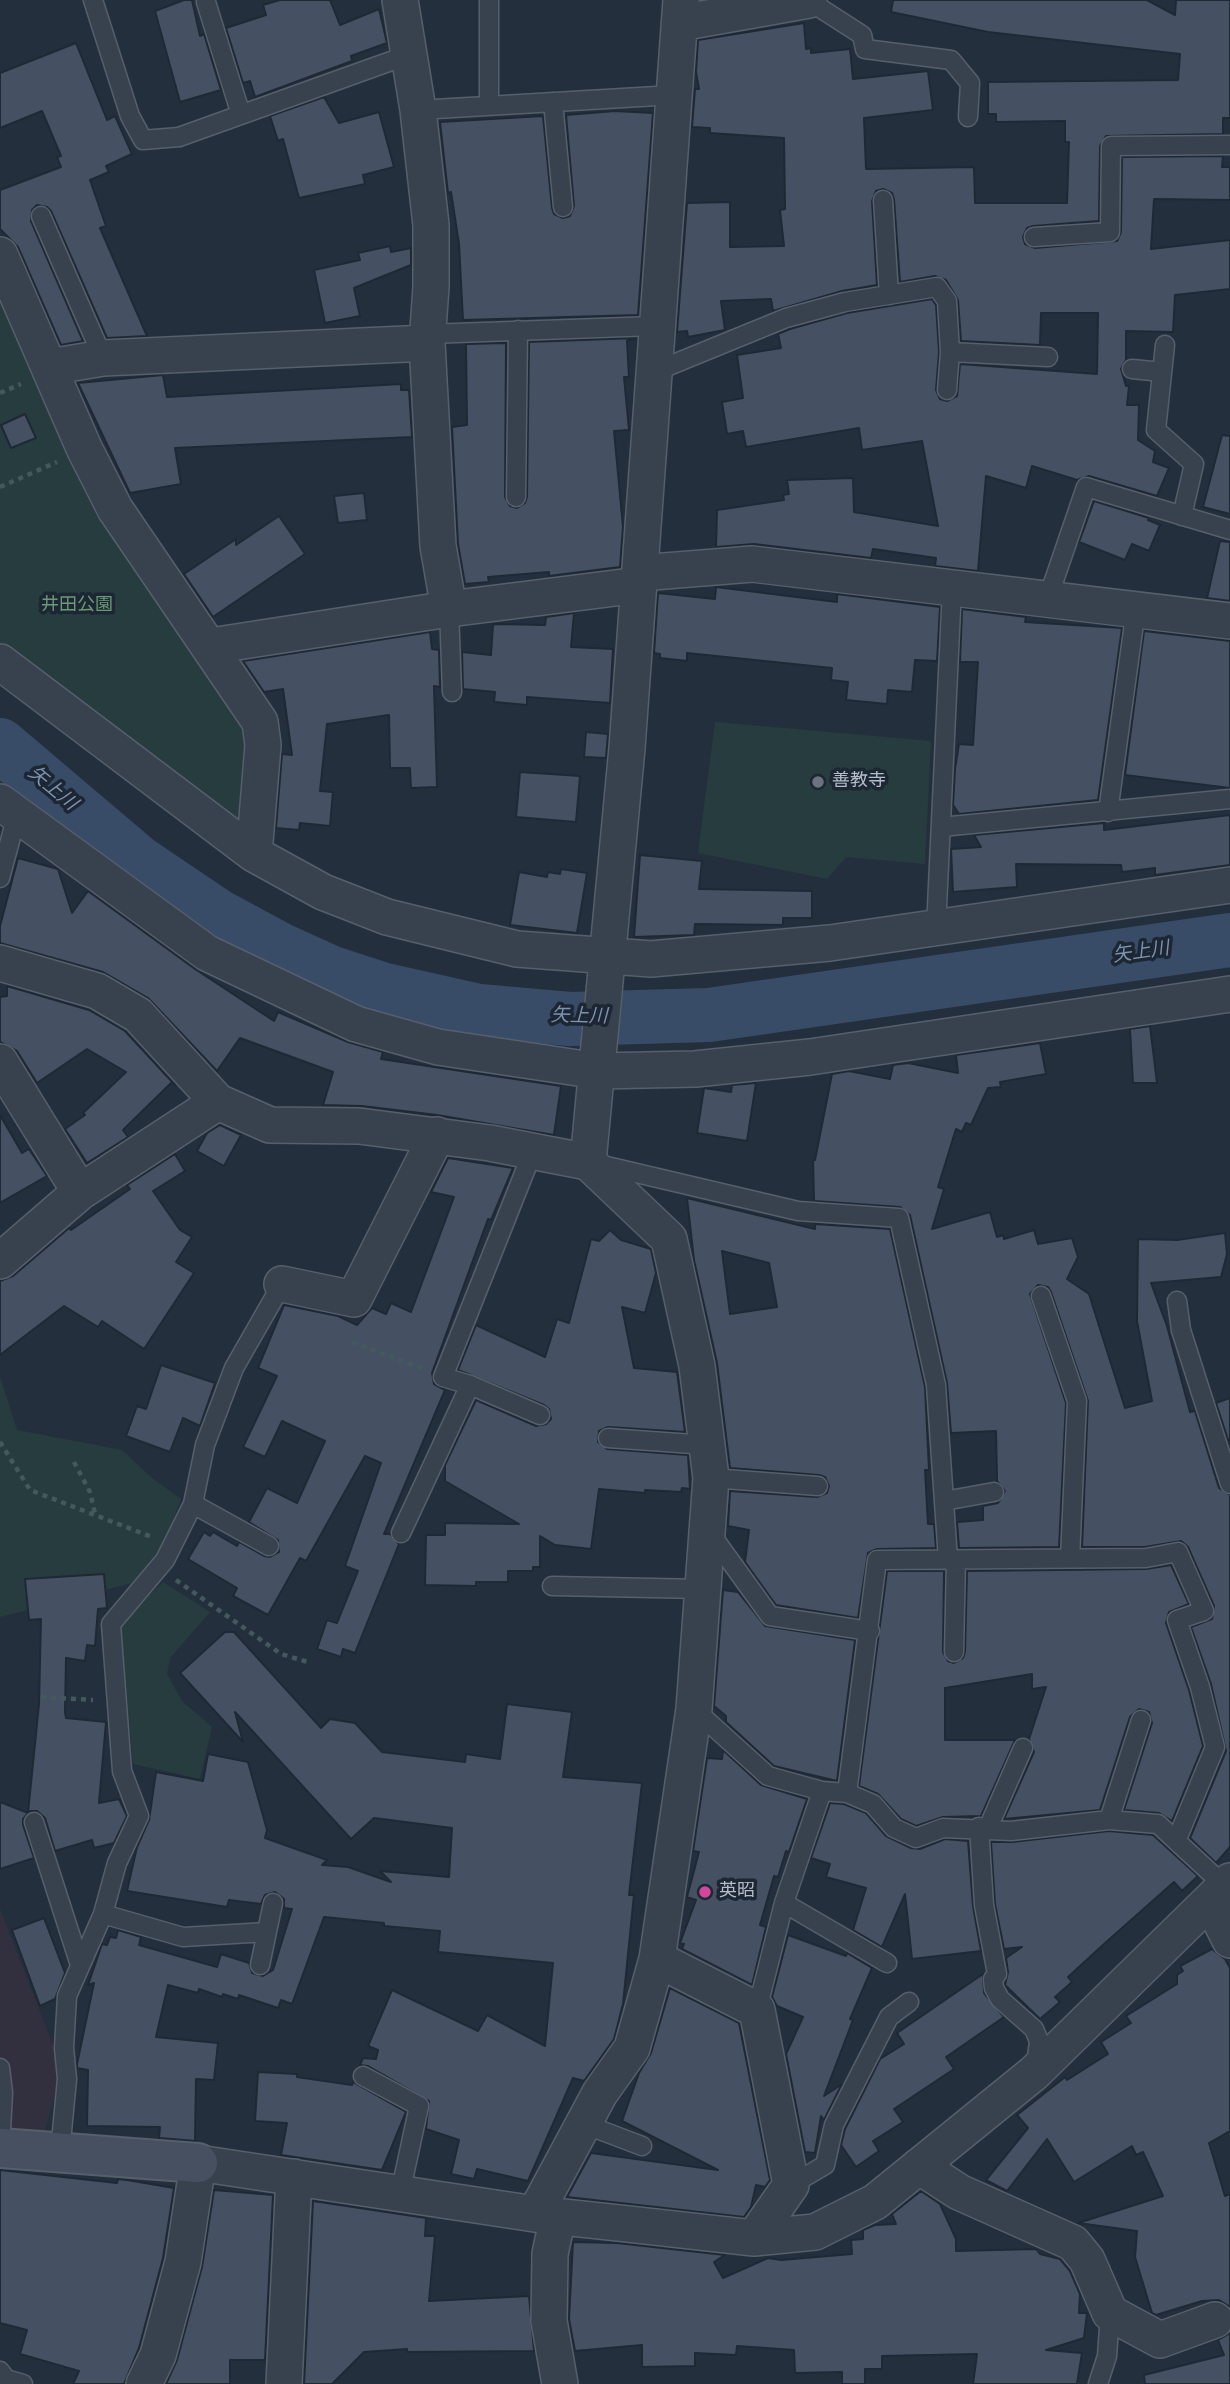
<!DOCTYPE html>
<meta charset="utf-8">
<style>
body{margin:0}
canvas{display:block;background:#242f3e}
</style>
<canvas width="1230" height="2384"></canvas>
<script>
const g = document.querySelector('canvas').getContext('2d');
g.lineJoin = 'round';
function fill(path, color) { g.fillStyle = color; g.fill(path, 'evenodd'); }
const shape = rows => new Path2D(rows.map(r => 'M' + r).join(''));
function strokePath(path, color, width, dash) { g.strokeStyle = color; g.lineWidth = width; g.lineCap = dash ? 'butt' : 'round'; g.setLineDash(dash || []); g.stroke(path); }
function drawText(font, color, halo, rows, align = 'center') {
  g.font = font + ' "Nunito Sans","Noto Sans JP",sans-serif'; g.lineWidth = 7; g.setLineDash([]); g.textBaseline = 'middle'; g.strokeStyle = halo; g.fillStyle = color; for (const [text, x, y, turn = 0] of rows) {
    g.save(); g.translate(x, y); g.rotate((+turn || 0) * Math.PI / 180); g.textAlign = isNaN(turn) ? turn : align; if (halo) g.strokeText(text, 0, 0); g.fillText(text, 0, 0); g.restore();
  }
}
fill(shape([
 [0,1909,56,2053,59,2077,45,2132,0,2131]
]), '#32303f');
fill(shape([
 [0,287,247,722,246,810,235,820,0,643],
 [715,722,931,741,925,864,846,857,827,879,698,853],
 [0,1377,17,1430,122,1450,152,1478,181,1499,159,1558,140,1581,0,1617],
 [163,1582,210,1612,170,1658,167,1674,182,1701,212,1727,200,1779,133,1764,121,1628,127,1617]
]), '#263c3f');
strokePath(shape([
 [0,745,139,863,216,915,279,949,332,973,381,989,479,1011,570,1019,709,1015,1230,940]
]), '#394c67', 54);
const building = shape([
 [184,0,192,0,200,36,204,34,221,90,180,102,155,11,184,0],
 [280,0,330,0,340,25,379,9,387,43,351,56,352,61,255,97,250,81,243,83,226,28,266,15,263,5,280,0],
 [893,0,1147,0,1175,15,1176,0,1230,0,1230,118,1223,118,1223,134,1106,136,1100,146,1099,221,1033,226,1027,228,1023,237,1025,244,1035,248,1117,241,1121,232,1122,157,1223,156,1222,167,1230,167,1230,200,1154,199,1151,249,1230,240,1230,289,1175,295,1173,332,1126,331,1126,360,1121,369,1126,386,1129,386,1127,405,1139,405,1138,440,1155,451,1153,462,1169,468,1157,496,1089,476,1077,480,1032,466,1026,488,986,476,978,571,935,566,936,558,873,549,871,558,754,544,716,547,717,510,784,500,783,495,789,494,787,480,853,478,854,512,938,526,922,441,862,450,859,428,746,447,743,431,727,434,722,402,743,398,737,355,781,348,778,334,790,329,847,313,932,299,936,305,939,352,936,390,940,399,947,401,957,396,960,364,1097,374,1098,313,1041,313,1040,345,961,341,958,300,946,280,935,276,900,282,894,199,892,193,883,189,876,191,872,201,877,285,842,291,773,311,771,299,721,301,725,330,688,337,687,331,677,332,687,203,730,202,730,247,784,246,780,210,785,209,784,138,710,133,710,128,692,127,695,89,699,89,696,72,698,40,804,23,806,49,811,48,811,53,850,49,853,79,928,71,933,110,864,118,866,169,974,167,975,203,1067,203,1069,142,1065,142,1065,121,996,122,996,114,988,114,988,82,1178,80,1180,54,988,32,891,12,893,0],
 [76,43,107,120,115,116,132,154,106,166,109,172,90,180,106,226,100,228,147,336,107,338,51,211,47,207,37,205,32,210,31,221,83,341,61,345,18,247,0,229,0,190,61,167,57,157,61,156,42,111,0,128,0,73,76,43],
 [324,97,339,123,379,112,394,167,363,175,365,184,299,198,283,139,278,141,270,116,324,97],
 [615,111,653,113,638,315,463,320,459,244,451,192,448,193,440,122,543,116,552,208,554,214,563,218,570,216,574,206,566,115,615,111],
 [390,246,391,252,411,248,411,265,354,288,360,316,325,323,314,270,360,260,358,253,390,246],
 [636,338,627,341,629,377,624,377,629,430,614,431,623,527,620,567,549,576,549,572,488,577,489,582,465,584,458,544,452,427,467,425,466,344,506,343,505,497,510,506,517,508,525,503,527,497,529,342,636,338],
 [163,375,167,397,401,384,401,390,409,390,412,437,175,448,181,484,130,493,78,383,163,375],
 [25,414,36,438,11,448,1,425,25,414],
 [1222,435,1230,436,1230,514,1203,507,1222,435],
 [364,493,367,520,338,523,334,496,364,493],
 [1094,501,1149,518,1148,520,1160,525,1149,551,1132,544,1125,560,1079,542,1094,501],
 [279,516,305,554,213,617,184,574,236,539,236,545,279,516],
 [1220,541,1230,542,1230,601,1207,598,1220,541],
 [716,587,837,602,837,594,940,607,937,661,915,660,912,692,888,690,887,704,846,700,848,682,831,680,832,668,687,653,687,661,660,658,660,654,654,653,658,593,715,599,716,587],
 [962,609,1026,617,1025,622,1122,628,1098,800,959,814,953,805,955,769,959,744,973,745,978,662,960,662,962,609],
 [574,613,571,647,613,649,610,703,527,697,527,705,494,702,495,692,463,689,462,652,491,655,493,624,545,625,546,617,574,613],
 [1144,631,1230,641,1230,788,1125,775,1144,631],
 [430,632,432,649,439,650,440,687,434,686,437,787,411,788,410,768,390,768,389,715,327,724,320,791,333,792,330,826,300,823,299,830,276,828,282,754,292,755,283,689,264,692,243,661,430,632],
 [586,732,608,734,606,758,584,757,586,732],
 [520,772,580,776,576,822,516,817,520,772],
 [1230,815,1230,865,1155,875,1155,868,1122,872,1121,865,1016,864,1017,887,953,892,951,849,981,847,974,835,1104,823,1104,830,1230,815],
 [640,855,702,861,699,889,812,891,812,918,783,918,783,925,695,924,694,935,634,937,640,855],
 [18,858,58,869,72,913,88,891,195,969,274,1021,278,1012,348,1042,383,1052,381,1059,561,1086,554,1135,437,1115,362,1106,323,1105,333,1072,240,1038,217,1071,148,998,103,972,0,943,0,926,18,858],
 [561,869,587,873,577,933,510,925,519,872,547,877,548,872,560,874,561,869],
 [7,986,89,1010,125,1031,175,1085,171,1083,123,1130,128,1137,87,1163,65,1129,85,1115,83,1113,126,1072,87,1049,37,1083,17,1051,0,1042,0,997,7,996,7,986],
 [1150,1026,1157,1083,1133,1083,1130,1029,1150,1026],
 [1040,1043,1046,1074,1000,1082,1001,1087,988,1088,971,1125,966,1123,962,1132,956,1129,938,1187,944,1189,932,1229,990,1212,997,1237,1003,1235,1004,1239,1034,1230,1038,1244,1072,1238,1078,1257,1067,1279,1089,1294,1125,1408,1152,1401,1137,1321,1138,1239,1177,1240,1225,1233,1227,1254,1221,1277,1151,1283,1167,1326,1190,1412,1195,1411,1219,1488,1230,1495,1230,1847,1216,1863,1190,1838,1226,1751,1211,1684,1191,1627,1212,1619,1214,1606,1188,1547,1181,1541,1145,1547,1082,1547,1088,1401,1051,1292,1048,1287,1038,1285,1030,1294,1066,1403,1059,1547,959,1548,957,1522,983,1520,983,1506,998,1503,1005,1491,997,1481,996,1431,951,1433,947,1383,910,1215,900,1207,814,1201,813,1160,815,1160,832,1074,849,1071,890,1079,893,1065,908,1063,958,1073,956,1055,1040,1043],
 [756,1083,747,1141,697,1133,704,1088,731,1092,732,1085,756,1083],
 [0,1115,22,1153,29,1149,47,1176,0,1203,0,1115],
 [220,1125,241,1135,224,1166,197,1151,207,1133,220,1125],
 [175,1154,185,1171,153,1191,180,1230,192,1237,176,1262,194,1273,144,1349,102,1321,98,1327,64,1306,0,1355,0,1281,13,1276,69,1228,71,1230,130,1189,127,1185,175,1154],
 [448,1158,513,1168,491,1220,488,1219,432,1373,434,1384,445,1390,384,1534,390,1534,399,1544,355,1653,343,1649,341,1657,317,1649,327,1620,337,1623,358,1571,345,1566,381,1463,365,1456,306,1561,300,1558,268,1615,233,1596,237,1588,188,1559,204,1532,210,1536,213,1532,237,1546,239,1542,264,1556,270,1557,279,1552,278,1540,249,1522,267,1488,297,1503,325,1441,282,1421,265,1457,243,1447,277,1376,258,1368,284,1305,338,1316,357,1325,372,1308,386,1314,391,1303,411,1312,454,1197,431,1192,448,1158],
 [687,1198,815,1229,815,1224,890,1229,925,1387,929,1470,925,1470,928,1524,934,1524,936,1548,877,1549,868,1553,858,1618,776,1605,745,1562,749,1530,728,1526,730,1491,817,1497,827,1493,829,1486,825,1477,819,1475,730,1468,717,1363,694,1260,687,1198],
 [722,1251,769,1263,777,1307,730,1314,722,1251],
 [610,1230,621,1240,651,1249,656,1273,645,1313,622,1307,634,1368,677,1372,685,1432,608,1427,599,1431,598,1442,607,1449,688,1455,690,1489,682,1488,681,1492,645,1490,645,1493,599,1489,591,1549,555,1545,540,1536,540,1567,533,1567,533,1571,508,1571,508,1582,476,1582,476,1586,425,1585,426,1535,445,1535,445,1523,519,1524,445,1481,445,1465,476,1400,536,1426,546,1424,551,1419,549,1409,544,1405,458,1370,476,1325,545,1357,557,1319,569,1323,591,1239,599,1241,610,1230],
 [161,1365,215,1383,200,1426,183,1418,170,1452,126,1436,137,1406,146,1409,161,1365],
 [1230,1398,1230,1446,1216,1403,1230,1398],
 [1171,1565,1189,1604,1169,1612,1166,1623,1189,1690,1203,1746,1172,1821,1159,1813,1124,1810,1152,1723,1149,1712,1139,1709,1130,1717,1100,1810,1004,1819,1034,1752,1029,1739,1046,1687,1032,1689,1032,1674,945,1688,945,1740,1015,1740,981,1816,943,1817,916,1826,901,1819,878,1794,859,1786,887,1571,944,1571,943,1652,948,1661,954,1663,963,1658,965,1652,967,1571,1146,1569,1171,1565],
 [104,1574,107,1608,98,1609,95,1646,87,1645,85,1661,66,1658,65,1712,66,1718,106,1722,99,1803,119,1799,127,1816,114,1843,94,1848,92,1840,55,1851,45,1818,37,1811,30,1811,23,1819,23,1825,34,1858,0,1869,0,1802,28,1813,39,1704,41,1619,29,1620,25,1579,104,1574],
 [723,1590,738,1592,765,1626,855,1640,837,1781,774,1766,726,1722,726,1716,714,1706,723,1590],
 [225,1632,234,1632,321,1728,330,1719,355,1723,382,1752,465,1762,466,1754,500,1759,507,1704,572,1712,563,1777,642,1783,629,1895,634,1895,623,2004,614,2039,584,2081,573,2078,528,2181,477,2169,474,2179,451,2174,459,2140,426,2129,429,2101,368,2066,360,2065,363,2058,376,2059,378,2050,368,2046,392,1990,478,2031,487,2015,545,2046,553,1963,438,1952,440,1931,384,1926,384,1923,324,1917,292,2004,281,2000,278,2008,239,1995,238,1999,223,1994,222,1997,199,1989,198,1993,168,1985,156,2037,218,2043,214,2080,196,2079,195,2141,159,2138,160,2127,87,2126,88,2070,77,2068,77,2064,94,1983,88,1985,102,1944,107,1945,110,1937,116,1938,118,1930,141,1937,139,1945,217,1967,221,1954,249,1963,252,1973,263,1976,273,1970,292,1909,284,1908,284,1899,275,1892,265,1895,261,1904,229,1900,227,1907,127,1891,137,1847,149,1820,156,1772,203,1781,208,1754,248,1762,267,1830,265,1838,327,1860,322,1865,348,1867,391,1882,380,1871,449,1877,452,1828,374,1818,351,1839,235,1712,243,1742,180,1673,225,1632],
 [723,1750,761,1785,807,1799,789,1852,786,1851,778,1877,774,1876,760,1925,766,1927,752,1985,682,1949,684,1944,680,1943,696,1900,687,1897,699,1852,693,1851,707,1758,722,1759,723,1750],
 [830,1803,844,1804,866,1813,886,1836,911,1848,920,1849,945,1839,968,1841,973,1906,981,1951,912,1959,905,1894,882,1947,853,1930,866,1888,826,1877,830,1864,811,1858,830,1803],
 [1109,1831,1153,1835,1198,1876,1182,1891,1174,1882,1104,1944,1068,1977,1072,1982,1055,1997,1060,2002,1040,2019,1005,1985,1008,1972,1006,1958,1022,1947,1004,1949,995,1904,991,1842,1012,1842,1109,1831],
 [44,1918,65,1973,55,1999,40,2006,12,1930,44,1918],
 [788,1935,846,1956,847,1953,872,1968,850,2019,853,2020,824,2096,842,2084,824,2120,821,2116,815,2153,805,2152,786,2054,803,2017,777,2006,772,1997,788,1935],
 [1212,1949,1225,1959,1230,1968,1230,2131,1209,2143,1225,2196,1230,2194,1230,2307,1219,2300,1202,2301,1156,2315,1152,2313,1135,2257,1137,2231,1078,2223,1163,2196,1143,2152,1136,2155,1132,2146,1074,2182,1047,2139,1007,2191,986,2180,1028,2128,1017,2115,1065,2077,1067,2080,1108,2054,1101,2042,1131,2023,1126,2016,1177,1984,1177,1975,1183,1971,1180,1966,1212,1949],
 [983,1974,984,1993,1004,2017,946,2057,954,2069,894,2109,903,2122,873,2141,879,2151,856,2167,841,2145,845,2129,880,2059,904,2044,897,2033,983,1974],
 [670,1988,739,2023,770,2180,765,2187,756,2185,751,2207,744,2217,567,2197,591,2153,718,2170,622,2121,639,2073,651,2053,670,1988],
 [258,2072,297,2074,297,2077,352,2085,353,2082,406,2112,382,2170,281,2155,287,2123,255,2121,258,2072],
 [0,2170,117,2183,118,2179,127,2180,174,2188,163,2258,139,2348,124,2384,73,2384,79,2371,20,2354,27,2330,0,2323,0,2170],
 [214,2190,273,2195,265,2360,230,2360,230,2384,166,2384,177,2360,202,2267,214,2190],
 [921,2191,940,2204,956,2239,956,2251,1036,2249,1040,2254,1060,2259,1070,2271,1080,2294,1079,2313,1087,2313,1084,2338,1046,2350,1082,2353,1077,2384,973,2384,977,2354,882,2356,882,2369,865,2369,865,2384,842,2384,842,2372,795,2373,794,2350,737,2346,736,2355,695,2353,695,2366,642,2367,642,2345,575,2351,569,2319,573,2242,617,2243,725,2255,714,2262,723,2278,768,2258,781,2260,852,2254,851,2240,863,2239,863,2230,875,2225,896,2224,892,2214,921,2191],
 [313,2201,426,2218,425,2236,435,2236,429,2301,529,2296,534,2351,407,2352,407,2349,364,2352,332,2384,304,2384,313,2201],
 [1230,2333,1230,2384,1145,2384,1144,2375,1224,2355,1218,2340,1230,2333]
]);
fill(building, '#455162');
strokePath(building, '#1f2835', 2);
const lane = shape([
 [93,0,130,116,143,140,179,137,408,55],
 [489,0,489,106],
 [809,1,862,35,865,49,951,60,970,83,968,117],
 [206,2,241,115],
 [553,102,563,207],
 [418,110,674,95],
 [883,200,889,295],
 [41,216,103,358],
 [1034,237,1110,232,1111,146,1230,145],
 [428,334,655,326],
 [1165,345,1156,430,1194,464,1182,516],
 [1132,369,1162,372],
 [654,372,786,318,845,302,937,287,947,301,950,352,1048,357],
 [947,390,950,352],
 [516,497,518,330],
 [1048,598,1086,487,1230,530],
 [449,609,452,692],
 [1108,812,1136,609],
 [941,827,1230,799],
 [0,878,17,815],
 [936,928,952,588],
 [598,1164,798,1211,899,1218,936,1385,948,1560],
 [1041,1296,1077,1401,1070,1558],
 [1177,1301,1181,1330,1230,1484],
 [470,1385,540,1415],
 [608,1438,707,1445],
 [711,1478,818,1486],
 [944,1501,994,1492],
 [193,1504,269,1546],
 [401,1533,470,1385,443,1377,533,1151],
 [710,1533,770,1616,870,1631],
 [552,1586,703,1589],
 [954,1652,956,1560],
 [694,1709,768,1776,822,1791,847,1793,877,1560,1146,1558,1178,1552,1204,1611,1177,1620,1200,1687,1215,1747,1177,1839],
 [847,1793,873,1804,894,1828,916,1838,943,1828,1011,1831,1109,1820,1158,1824,1214,1876],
 [1109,1820,1141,1720],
 [34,1822,80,1965],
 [979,1827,984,1905,997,1974,993,1979,994,1988,1000,1999,1034,2029,1039,2041,1036,2065],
 [988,1828,1023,1748],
 [784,1903,887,1963],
 [103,1914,183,1937,267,1932],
 [260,1965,273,1903],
 [757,2010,784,1903,822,1791],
 [0,2068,3,2093,0,2148],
 [363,2076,419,2106,400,2194],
 [584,2124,642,2146],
 [60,2152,67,2079,64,2048,67,1996,103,1914,117,1863,139,1816,122,1771,111,1624,165,1560,193,1504,205,1445,234,1368,282,1284],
 [791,2185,825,2165,834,2125,889,2017,909,2002],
 [0,2371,6,2379,23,2384],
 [1098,2384,1107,2356,1110,2313]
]);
const street = shape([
 [400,0,418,110,431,225,431,287,427,343,438,546,449,609],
 [680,23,809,0],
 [0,255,84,448,115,509,260,722,263,745,254,854],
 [49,367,103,358,427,343],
 [640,573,752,564,1230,621],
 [211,646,449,609,639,585],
 [0,662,254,854,323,892,387,917,517,949,651,959,830,943,1230,885],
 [0,802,207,953,356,1024,438,1047,598,1071,695,1069,810,1057,1230,994],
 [0,963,97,991,138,1015,218,1102,270,1125,359,1126,490,1143,588,1162,669,1239,697,1366,711,1478,694,1709,657,1959,632,2048,600,2093,535,2214],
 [0,1062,80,1192],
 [588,1162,627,748,681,0],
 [0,1261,80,1192,218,1102],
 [282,1284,354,1299,437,1135],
 [1211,1902,1230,1940],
 [657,1959,757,2010,791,2185,754,2238],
 [919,2166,959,2192,1073,2243,1087,2260,1110,2313,1160,2340,1215,2320],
 [558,2216,550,2254,549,2321,560,2384],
 [144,2384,158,2355,183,2262,198,2163,535,2214,628,2224,754,2238,815,2232,875,2202,1034,2073,1230,1881],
 [284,2384,294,2177]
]);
const secondary = shape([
 [0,2148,198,2163]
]);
strokePath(lane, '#565f6c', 21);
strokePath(street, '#565f6c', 38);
strokePath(secondary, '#565f6c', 42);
strokePath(shape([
 [0,393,21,384],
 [0,487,57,462],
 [352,1342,423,1369],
 [0,1442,30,1490,152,1537],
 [74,1462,90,1492,95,1514],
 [176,1580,281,1654,311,1663],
 [41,1697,93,1700]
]), '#44595c', 4.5, [5, 5]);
strokePath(lane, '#38414e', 18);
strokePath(street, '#38414e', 35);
strokePath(secondary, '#465061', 38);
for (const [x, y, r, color] of [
 [818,782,7,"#6b7280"],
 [705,1892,7,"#d1479c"]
]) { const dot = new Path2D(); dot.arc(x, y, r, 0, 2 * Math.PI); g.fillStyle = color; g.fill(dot); strokePath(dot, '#1d2633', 2.5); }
drawText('18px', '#6b9a76', '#1d2633', [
 ["井田公園",77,606]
]);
drawText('18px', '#b4bcc9', '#1d2633', [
 ["善教寺",832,782],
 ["英昭",719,1892]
], 'left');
drawText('italic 19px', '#7c92b1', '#1d2633', [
 ["矢上川",52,789,40],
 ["矢上川",1141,953,-8],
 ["矢上川",579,1017,1]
]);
</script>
